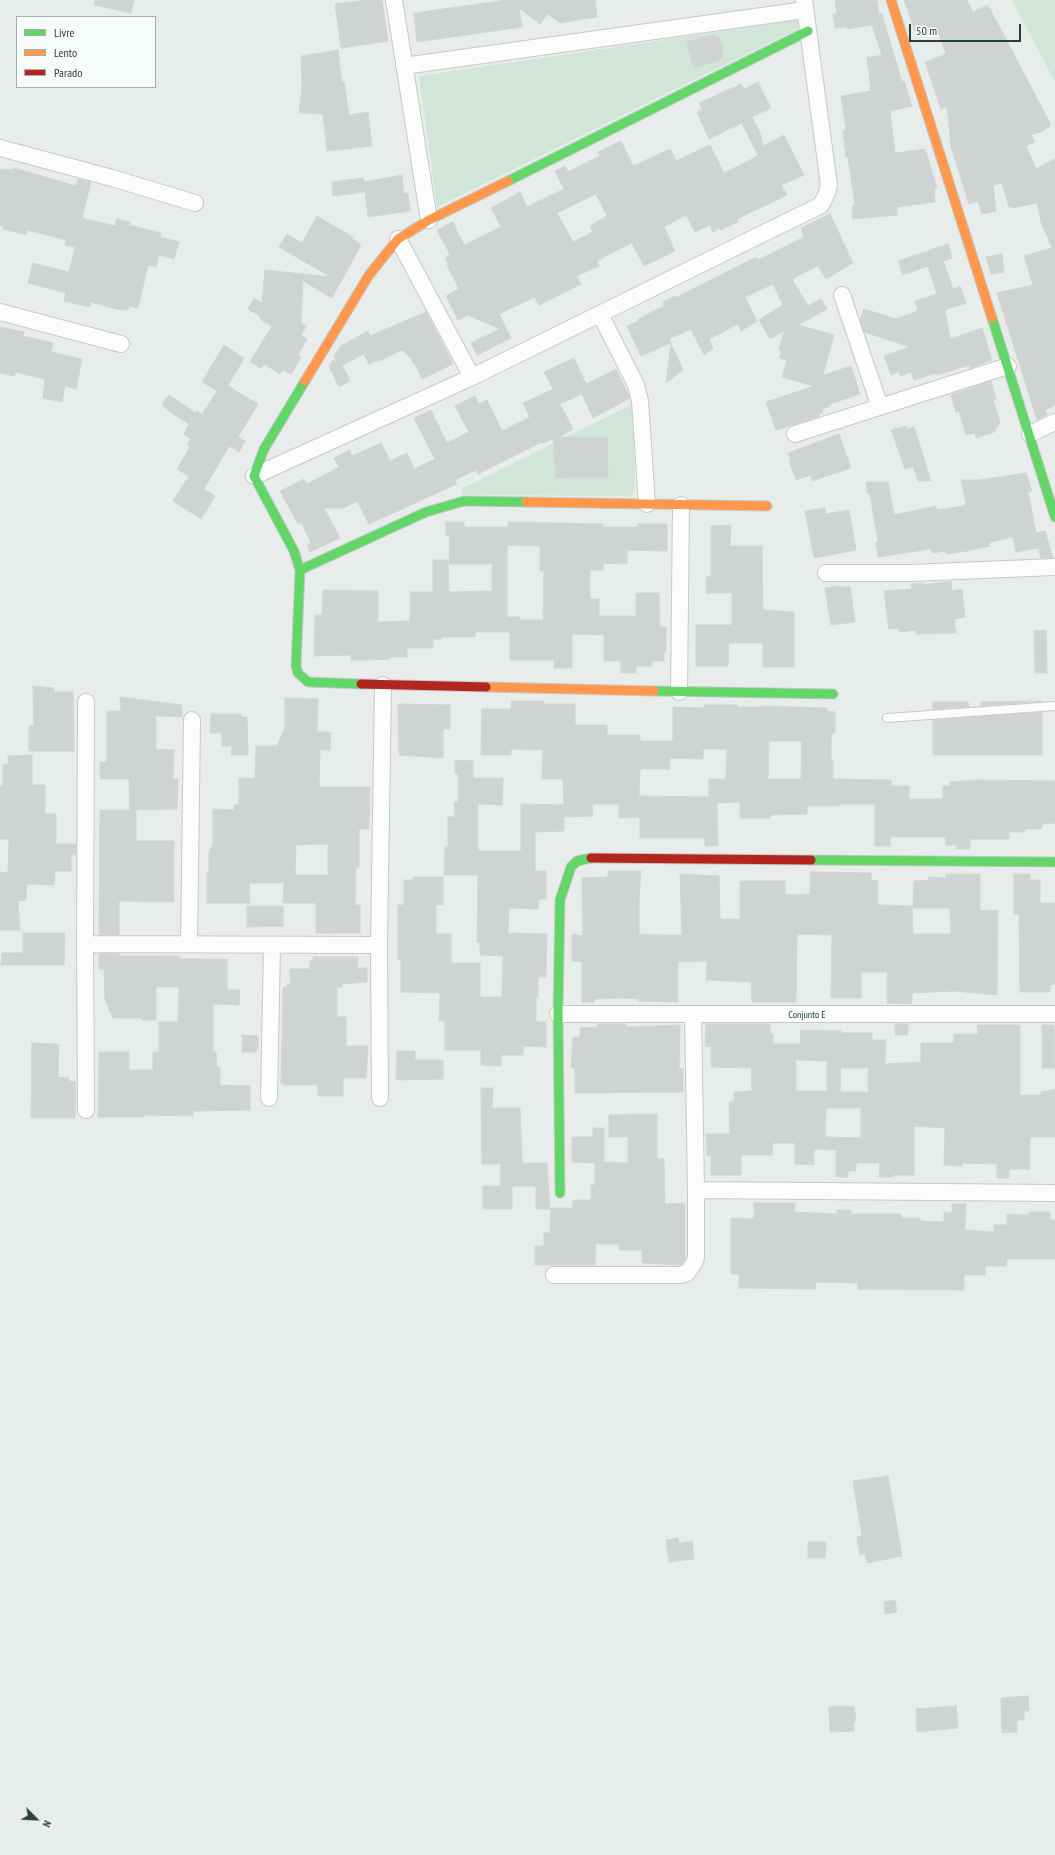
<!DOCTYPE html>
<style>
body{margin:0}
#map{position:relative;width:1055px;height:1855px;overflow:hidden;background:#e8edeb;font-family:"PT Sans Narrow",sans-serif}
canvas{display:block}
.legend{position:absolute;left:16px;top:16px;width:140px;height:72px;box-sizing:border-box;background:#f7fbf9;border:1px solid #a3b1ad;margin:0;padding:5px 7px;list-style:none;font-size:12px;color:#24423a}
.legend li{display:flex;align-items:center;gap:8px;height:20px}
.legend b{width:20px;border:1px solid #a3b1ad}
.north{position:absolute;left:16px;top:1799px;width:40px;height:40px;-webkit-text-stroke:3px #f7fbf9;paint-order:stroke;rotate:114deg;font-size:11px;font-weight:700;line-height:16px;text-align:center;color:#24423a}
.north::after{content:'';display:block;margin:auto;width:14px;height:18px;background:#24423a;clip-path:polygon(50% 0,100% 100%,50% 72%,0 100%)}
.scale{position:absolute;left:909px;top:24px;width:112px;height:18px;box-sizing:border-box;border:2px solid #24423a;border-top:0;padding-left:5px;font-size:12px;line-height:14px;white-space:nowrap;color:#24423a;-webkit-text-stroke:3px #f7fbf9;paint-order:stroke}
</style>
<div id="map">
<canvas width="1055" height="1855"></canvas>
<ul class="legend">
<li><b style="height:5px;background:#63d668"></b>Livre</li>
<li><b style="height:5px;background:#ff974d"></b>Lento</li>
<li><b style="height:5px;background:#b3261e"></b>Parado</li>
</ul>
<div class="north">N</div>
<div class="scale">50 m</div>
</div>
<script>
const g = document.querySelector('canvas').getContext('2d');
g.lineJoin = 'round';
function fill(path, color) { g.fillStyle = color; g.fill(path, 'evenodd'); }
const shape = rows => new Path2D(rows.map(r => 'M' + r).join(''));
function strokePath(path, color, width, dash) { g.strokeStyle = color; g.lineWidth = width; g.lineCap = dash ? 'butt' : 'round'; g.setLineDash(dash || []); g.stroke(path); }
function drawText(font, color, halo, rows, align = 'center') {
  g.font = font + ' "PT Sans Narrow",sans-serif'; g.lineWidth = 3; g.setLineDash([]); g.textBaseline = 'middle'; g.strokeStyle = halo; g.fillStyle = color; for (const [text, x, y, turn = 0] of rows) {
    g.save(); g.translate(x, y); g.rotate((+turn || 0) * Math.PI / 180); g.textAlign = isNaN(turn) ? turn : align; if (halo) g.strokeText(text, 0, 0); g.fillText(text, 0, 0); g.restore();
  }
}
fill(shape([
 [1012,0,1055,0,1055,82],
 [798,20,799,28,437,207,419,76],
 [633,404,635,491,631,496,463,495,461,489]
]), '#d1e6d8');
const building = shape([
 [95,0,134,0,131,13,94,5,95,0],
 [367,0,382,0,388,41,341,48,335,4,367,0],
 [507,0,595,0,597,17,560,23,548,14,540,24,519,8,522,27,417,42,414,13,507,0],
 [835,0,877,0,879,14,882,14,902,82,904,81,912,106,890,111,895,153,925,149,937,188,934,189,935,202,897,207,897,215,853,219,852,206,855,205,848,157,846,157,843,130,846,130,841,96,871,91,867,58,882,55,872,25,847,29,847,27,835,28,833,14,837,14,835,0],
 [904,0,967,0,973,12,988,5,1051,125,1043,131,1031,135,1035,142,1026,146,1036,169,1055,159,1055,405,1045,410,1047,415,1037,420,997,293,1033,285,1024,256,1052,248,1041,222,1037,203,1012,208,1012,207,1009,207,1002,183,993,185,996,211,982,214,978,201,969,204,951,147,947,106,941,109,925,62,946,54,937,29,917,37,904,0],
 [713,35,719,37,724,54,719,60,694,68,687,42,713,35],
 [338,50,342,83,344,82,349,115,368,112,372,146,327,151,323,114,299,113,302,88,301,56,338,50],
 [758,82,771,108,752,117,760,133,763,146,784,135,804,175,781,185,787,195,737,219,738,222,720,230,719,228,713,232,710,225,695,232,686,215,664,227,675,251,644,266,632,243,608,255,597,261,599,266,577,276,581,284,539,305,535,297,499,314,511,338,477,355,471,343,500,329,468,315,458,320,446,296,459,289,447,265,449,265,445,258,450,255,437,230,453,222,464,245,501,227,491,208,520,192,527,207,564,189,555,171,565,166,568,172,600,156,598,152,621,141,633,166,670,149,676,161,710,145,724,173,758,156,742,123,709,139,697,112,702,109,699,103,741,84,744,89,758,82],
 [596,194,607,216,590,226,593,232,573,242,557,213,596,194],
 [14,168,76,186,78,179,91,182,82,218,115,226,116,219,130,222,129,225,161,233,160,237,179,242,174,259,159,255,156,267,148,265,138,308,129,306,128,310,116,309,91,302,90,307,64,301,66,293,28,283,33,263,69,272,75,247,65,245,66,240,27,230,26,235,3,229,3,226,0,225,0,169,13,170,14,168],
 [402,175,404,194,408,193,410,211,368,217,365,192,333,196,332,182,363,178,364,182,402,175],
 [830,214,853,263,826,279,818,266,792,279,808,306,821,299,827,309,798,325,834,335,823,375,851,366,860,394,830,404,831,406,822,409,823,413,819,414,820,416,776,430,766,402,814,386,782,377,787,360,779,358,782,350,779,350,784,331,770,339,759,320,783,305,773,284,745,297,757,321,741,331,738,324,709,339,713,348,704,355,691,329,669,339,683,370,666,383,671,343,641,356,627,326,639,321,638,319,664,306,663,302,675,296,675,298,754,258,757,258,758,260,804,237,801,228,830,214],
 [317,216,353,237,352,238,361,245,332,298,303,281,301,323,306,326,301,336,307,339,298,355,301,358,291,374,283,370,280,374,264,364,261,368,250,362,272,326,260,319,261,317,248,309,254,298,262,303,265,270,331,277,279,247,287,234,302,243,317,216],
 [948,244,952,258,943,261,953,289,960,286,966,303,945,310,950,339,982,328,992,360,970,368,969,365,937,375,936,373,914,380,911,372,900,376,899,372,891,375,884,356,910,347,864,332,860,320,864,309,896,319,918,311,915,301,937,294,928,266,903,275,898,261,948,244],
 [1002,254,1004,272,991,274,986,257,1002,254],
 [426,312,453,364,422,379,414,362,413,363,411,358,402,350,377,362,377,360,369,364,364,354,342,365,350,381,339,387,329,366,332,361,336,360,334,356,341,346,368,331,370,336,426,312],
 [0,327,24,332,23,336,53,343,51,352,82,359,76,389,65,386,62,402,43,398,45,379,15,372,15,376,0,373,0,327],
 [224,345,244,358,228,386,258,404,238,437,245,441,239,452,229,446,204,489,215,496,201,519,173,501,189,476,177,469,190,447,187,445,191,439,184,434,189,424,170,412,162,404,169,395,196,413,197,411,202,414,217,391,202,382,224,345],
 [574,358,586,384,616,369,630,398,593,418,582,394,560,404,573,429,559,437,607,437,608,477,556,478,553,439,543,443,542,442,478,474,476,470,455,480,457,484,369,524,357,501,343,508,324,508,340,538,310,552,307,545,311,543,301,522,298,524,280,491,304,479,307,484,339,467,334,458,350,450,352,456,381,443,390,461,407,453,414,469,435,459,414,418,431,410,447,443,469,432,455,406,475,396,479,404,487,400,502,431,530,417,523,403,553,389,544,372,574,358],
 [991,381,996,399,993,400,1000,422,994,432,976,438,975,433,966,435,959,411,956,412,951,395,991,381],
 [906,426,907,429,914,427,931,481,918,481,913,467,905,469,891,430,906,426],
 [839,434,851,468,812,481,811,475,796,480,789,461,791,460,788,453,839,434],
 [1026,473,1032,491,1028,491,1036,533,1045,531,1053,558,1041,558,1038,548,1016,552,1013,537,991,542,989,543,990,546,967,551,946,554,945,551,932,553,931,549,878,557,876,542,878,542,870,494,868,494,866,482,888,482,894,515,936,506,936,510,963,506,966,504,961,480,978,480,1026,473],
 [825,508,826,514,849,510,856,550,814,558,805,511,825,508],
 [446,522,464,522,464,527,508,527,508,522,603,524,603,527,638,527,638,524,667,524,667,551,627,550,627,564,603,563,603,570,590,570,590,599,599,599,599,616,636,616,636,593,659,593,660,627,666,627,666,652,664,652,664,661,652,661,652,666,636,666,636,673,621,673,621,661,604,661,604,635,572,634,572,668,554,668,554,660,510,660,510,632,475,632,475,637,442,637,442,639,433,639,433,648,407,648,407,657,390,657,390,659,370,660,351,660,351,655,314,656,315,615,322,615,323,590,378,591,378,622,410,621,410,592,433,592,433,560,448,560,449,592,492,591,492,564,449,564,450,536,446,536,446,522],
 [507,545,540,546,540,571,544,571,543,620,520,620,520,617,507,617,507,545],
 [731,525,730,546,762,546,763,610,794,612,794,667,763,667,763,643,729,643,728,666,696,666,696,625,732,625,732,593,706,593,706,582,707,576,711,576,711,526,731,525],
 [951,581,952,591,962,589,965,617,954,619,956,633,916,634,916,630,899,632,899,628,889,629,884,591,912,589,911,584,923,583,923,585,951,581],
 [840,586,840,588,850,586,855,622,831,625,825,588,840,586],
 [1046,630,1047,673,1035,673,1034,631,1046,630],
 [33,686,54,688,54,692,73,692,74,751,29,751,29,727,34,725,33,686],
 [120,697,182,705,182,717,156,716,156,749,174,750,173,779,178,779,177,809,130,810,129,779,100,779,100,762,107,762,107,711,121,711,120,697],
 [285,698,318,699,317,732,331,732,330,750,320,750,319,787,370,787,369,829,359,829,359,867,356,867,355,905,360,905,360,933,316,933,316,903,283,903,284,883,249,883,250,903,207,903,207,872,209,872,209,852,213,844,213,809,234,810,234,805,239,805,239,778,255,778,256,746,277,746,285,728,285,698],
 [328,844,328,875,295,875,296,845,328,844],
 [511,701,544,701,544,704,575,704,575,725,607,725,607,735,640,735,640,741,673,741,673,707,704,708,704,705,737,705,737,707,760,707,760,706,827,708,827,711,835,712,835,733,832,734,831,740,831,760,833,760,833,779,891,780,891,786,909,786,909,799,943,799,943,786,950,786,950,782,977,780,1055,781,1055,823,1042,824,1042,829,1024,829,1025,832,1009,832,1009,839,970,839,970,849,956,849,957,845,946,845,945,837,890,837,890,846,875,846,875,804,839,804,839,806,807,806,807,814,770,815,770,818,740,818,740,802,717,803,718,846,705,846,705,838,640,838,640,817,619,818,619,804,592,804,593,816,564,817,564,831,535,832,535,871,546,871,546,899,539,899,538,909,509,908,508,933,547,934,546,977,538,977,538,997,536,997,536,1022,546,1022,546,1047,523,1046,523,1055,501,1055,501,1066,481,1065,481,1050,445,1050,445,1021,439,1021,440,993,401,992,401,960,398,960,398,905,404,905,404,880,413,880,413,877,443,877,443,905,436,905,436,934,451,934,451,963,480,963,480,997,502,997,503,956,480,955,480,943,477,942,478,875,444,875,445,847,448,846,448,817,455,817,454,802,458,802,458,774,455,773,455,760,473,761,473,778,503,778,502,805,478,804,478,851,521,851,521,804,564,805,563,779,542,779,543,750,511,749,511,755,481,755,482,709,511,709,511,701],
 [769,741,802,741,801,779,768,779,769,741],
 [703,749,727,749,726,779,709,779,709,797,639,796,640,769,670,769,670,758,703,759,703,749],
 [1042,701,981,706,981,702,1042,701],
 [933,702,968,702,969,707,933,709,933,702],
 [398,704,450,705,450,729,443,729,443,758,399,755,398,704],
 [1042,712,1042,755,933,755,933,720,1042,712],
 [211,714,241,714,241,717,247,717,248,755,231,755,232,746,222,746,222,733,210,733,211,714],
 [32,755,32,785,45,785,45,814,56,814,56,844,76,844,76,855,71,855,71,871,55,871,54,885,27,884,26,900,18,901,20,930,0,930,0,872,8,873,9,839,0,839,0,786,3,786,3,764,8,764,8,756,32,755],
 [100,810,136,810,136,841,174,841,174,902,119,901,119,935,99,935,100,810],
 [608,871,641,871,639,900,639,934,662,935,682,935,680,874,719,876,720,919,740,919,740,881,785,881,785,895,810,894,810,872,871,873,871,881,878,880,878,905,912,906,913,934,951,934,950,908,913,908,914,881,929,880,928,877,946,878,946,874,980,874,980,911,998,910,997,995,955,991,912,993,912,1003,909,1004,887,1003,887,972,861,972,861,998,831,998,832,935,797,934,796,1002,752,1002,751,982,706,980,707,961,678,962,678,1002,639,1001,639,999,621,998,594,999,594,1002,582,1002,582,962,572,961,572,934,583,936,582,878,608,877,608,871],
 [1014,874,1030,874,1030,880,1040,880,1040,903,1055,903,1055,984,1050,985,1050,992,1020,992,1019,914,1014,914,1014,874],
 [247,906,283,906,283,926,247,927,247,906],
 [23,933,65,933,64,965,1,965,2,953,23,953,23,933],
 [99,954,119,954,119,956,179,956,180,959,227,959,227,990,240,990,239,1005,213,1004,213,1052,216,1052,217,1067,220,1067,220,1085,250,1086,250,1110,193,1111,193,1116,143,1115,143,1117,98,1117,99,1052,129,1052,129,1070,153,1070,153,1052,159,1052,159,1022,178,1022,179,987,156,987,156,1020,142,1020,142,1018,113,1018,105,999,104,969,99,969,99,954],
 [313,957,358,957,358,968,367,968,367,982,342,984,342,987,337,987,337,1017,346,1017,346,1046,368,1046,366,1078,343,1078,343,1096,318,1096,318,1085,283,1085,283,1083,281,1083,283,987,287,987,288,984,290,984,290,969,310,969,310,961,313,961,313,957],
 [598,1024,626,1024,626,1027,680,1025,679,1069,683,1068,683,1092,575,1093,575,1068,571,1068,573,1037,580,1037,580,1028,598,1027,598,1024],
 [706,1024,770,1024,770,1034,773,1034,773,1044,800,1044,801,1030,841,1031,841,1033,872,1033,872,1040,886,1040,885,1064,921,1062,921,1043,954,1043,954,1034,978,1034,977,1025,1020,1025,1020,1095,1041,1095,1041,1092,1055,1089,1055,1137,1030,1137,1030,1169,1009,1169,1009,1178,997,1178,997,1164,962,1163,962,1166,944,1165,945,1128,914,1126,914,1175,893,1175,893,1177,879,1177,880,1163,856,1163,856,1171,848,1171,848,1177,836,1177,836,1150,814,1149,814,1165,795,1164,795,1143,773,1143,772,1155,741,1155,741,1175,711,1175,711,1156,707,1156,706,1134,730,1134,729,1102,734,1101,734,1092,752,1091,751,1068,711,1067,711,1047,705,1046,706,1024],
 [796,1060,827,1061,827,1091,796,1091,796,1060],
 [841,1068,868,1068,868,1092,840,1092,841,1068],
 [826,1108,861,1108,861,1138,825,1137,826,1108],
 [895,1024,908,1024,908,1035,895,1035,895,1024],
 [1042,1025,1054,1025,1055,1068,1042,1068,1042,1025],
 [242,1035,258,1036,258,1049,257,1049,256,1052,242,1052,242,1035],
 [32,1043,59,1044,58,1077,69,1078,69,1081,76,1082,75,1118,31,1118,32,1043],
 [397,1051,415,1051,415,1060,443,1060,443,1079,396,1080,397,1051],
 [481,1088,493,1088,492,1108,520,1108,522,1163,547,1163,550,1209,536,1209,536,1186,512,1186,512,1209,483,1209,483,1186,500,1186,501,1164,482,1164,481,1088],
 [657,1114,657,1159,664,1159,665,1204,685,1203,685,1259,681,1265,642,1263,642,1250,619,1250,619,1244,596,1244,595,1265,535,1265,535,1246,544,1246,544,1233,550,1233,551,1208,573,1208,573,1200,591,1200,591,1185,595,1185,595,1163,572,1162,572,1137,593,1137,593,1128,604,1128,604,1162,628,1163,628,1137,609,1137,609,1115,657,1114],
 [754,1203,795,1203,794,1212,837,1214,837,1210,851,1210,851,1214,901,1214,901,1218,920,1218,920,1221,944,1222,944,1212,952,1213,952,1204,966,1204,965,1230,994,1232,994,1225,1007,1225,1007,1214,1029,1215,1029,1212,1050,1212,1050,1220,1055,1220,1055,1259,1007,1259,1006,1266,986,1266,985,1275,964,1275,964,1290,858,1289,858,1283,816,1282,815,1289,739,1288,739,1274,731,1274,731,1218,754,1219,754,1203],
 [888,1476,902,1556,867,1563,865,1554,860,1555,857,1537,862,1536,853,1481,888,1476],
 [678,1538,679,1543,692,1541,694,1559,669,1562,666,1540,678,1538],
 [808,1542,826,1542,825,1558,808,1558,808,1542],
 [895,1600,897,1612,885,1614,884,1602,895,1600],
 [1028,1696,1029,1711,1024,1711,1024,1720,1017,1720,1017,1732,1002,1733,1001,1698,1028,1696],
 [842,1706,854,1707,856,1720,854,1722,854,1731,830,1732,829,1707,842,1706],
 [956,1706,958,1728,917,1732,916,1709,956,1706]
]);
fill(building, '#cfd4d2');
strokePath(building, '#d1d6d4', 1);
const lane = shape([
 [887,718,1055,706]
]);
const street = shape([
 [394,0,429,220],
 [404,66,805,10],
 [0,148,112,178,195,203],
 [398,239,472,377],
 [842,295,880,407],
 [0,312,121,344],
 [600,314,636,385,640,401,647,504],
 [795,434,1008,366],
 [1030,434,1055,422],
 [254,476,472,377,821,205,827,193,829,185,804,0],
 [826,573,911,573,1055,567],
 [679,692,681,505],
 [86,702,85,944,86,1110],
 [85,944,379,945],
 [189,944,192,720],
 [558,1014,1055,1014],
 [269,1098,272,945],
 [380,1098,379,945,383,685],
 [696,1190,1055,1193],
 [554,1275,680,1275,687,1273,694,1263,696,1257,696,1190,693,1015]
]);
const fast = shape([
 [508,181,808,31],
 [992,318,1055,517],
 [300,570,294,551,254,476,264,449,305,381],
 [361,684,308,682,298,673,296,666,300,570,426,512,464,501,526,502],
 [654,691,833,694],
 [811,860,1055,862],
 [560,1193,558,1014,560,900,571,867,577,861,591,858]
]);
const slow = shape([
 [891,0,992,318],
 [305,381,369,275,398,239,429,220,508,181],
 [526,502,767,506],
 [486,687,654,691]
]);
const jam = shape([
 [361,684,486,687],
 [591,858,811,860]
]);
strokePath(lane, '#c5cac8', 10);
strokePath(street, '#c5cac8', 18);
strokePath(fast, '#c3cbc8', 11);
strokePath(slow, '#c3cbc8', 11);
strokePath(jam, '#c3cbc8', 11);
strokePath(lane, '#fcfcfc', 8);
strokePath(street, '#fcfcfc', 16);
strokePath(fast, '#63d668', 9);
strokePath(slow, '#ff974d', 9);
strokePath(jam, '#b3261e', 9);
drawText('10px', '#24423a', '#f7fbf9', [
 ["Conjunto E",807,1015]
]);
</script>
